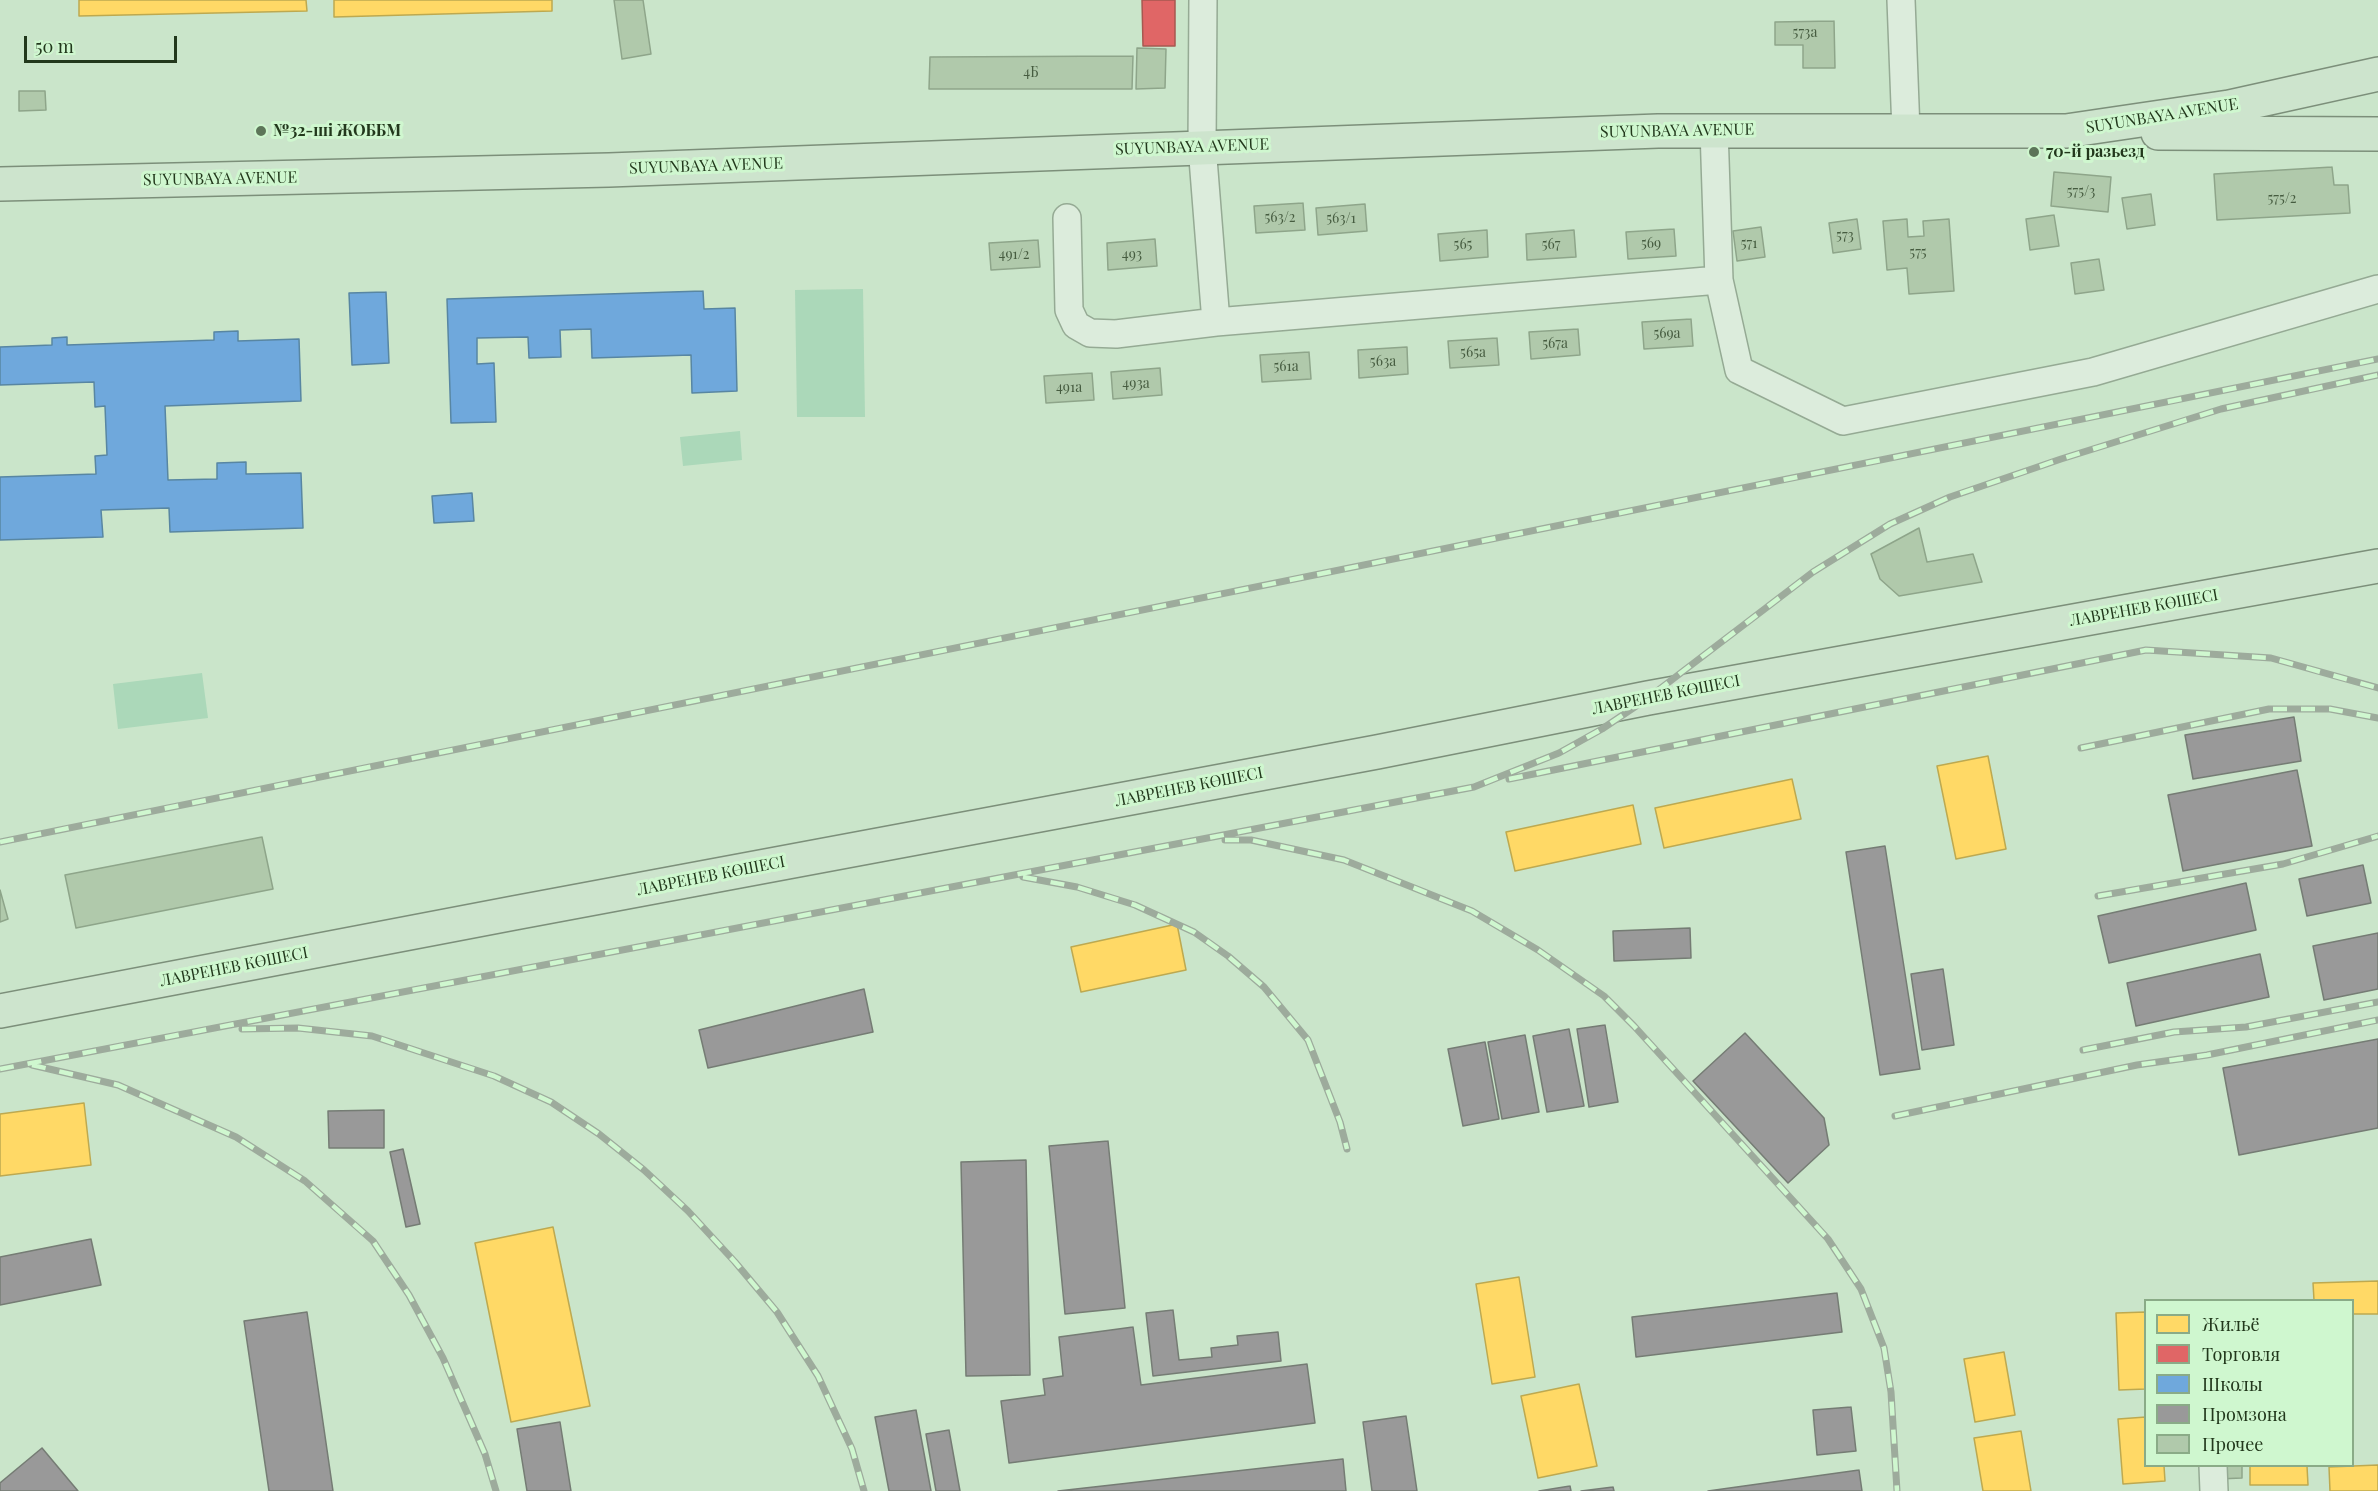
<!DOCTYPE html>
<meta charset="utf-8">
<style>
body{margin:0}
#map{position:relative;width:2378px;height:1491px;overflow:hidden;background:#cae5ca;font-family:"Playfair Display",serif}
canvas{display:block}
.legend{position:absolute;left:2144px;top:1299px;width:210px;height:168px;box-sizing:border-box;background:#cff7cf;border:2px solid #8aab87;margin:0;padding:8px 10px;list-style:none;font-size:18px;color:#22381c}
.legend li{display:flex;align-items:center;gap:12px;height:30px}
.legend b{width:30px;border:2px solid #8aab87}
.scale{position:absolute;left:24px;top:36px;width:153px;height:27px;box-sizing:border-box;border:3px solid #22381c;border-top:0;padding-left:8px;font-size:18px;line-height:21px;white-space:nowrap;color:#22381c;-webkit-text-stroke:4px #cff7cf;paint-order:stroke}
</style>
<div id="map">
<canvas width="2378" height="1491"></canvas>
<ul class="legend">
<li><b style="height:16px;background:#ffd966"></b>Жильё</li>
<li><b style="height:16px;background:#e06666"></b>Торговля</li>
<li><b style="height:16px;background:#6fa8dc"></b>Школы</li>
<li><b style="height:16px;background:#999"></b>Промзона</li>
<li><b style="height:16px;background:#b0c9ab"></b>Прочее</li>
</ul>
<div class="scale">50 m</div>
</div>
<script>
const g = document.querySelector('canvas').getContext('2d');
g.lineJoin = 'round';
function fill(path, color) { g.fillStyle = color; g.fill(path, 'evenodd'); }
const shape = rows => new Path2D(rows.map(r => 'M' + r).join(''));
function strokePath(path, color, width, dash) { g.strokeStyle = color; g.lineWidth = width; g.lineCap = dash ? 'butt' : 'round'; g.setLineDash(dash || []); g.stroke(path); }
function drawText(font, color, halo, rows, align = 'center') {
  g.font = font + ' "Playfair Display",serif'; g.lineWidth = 6; g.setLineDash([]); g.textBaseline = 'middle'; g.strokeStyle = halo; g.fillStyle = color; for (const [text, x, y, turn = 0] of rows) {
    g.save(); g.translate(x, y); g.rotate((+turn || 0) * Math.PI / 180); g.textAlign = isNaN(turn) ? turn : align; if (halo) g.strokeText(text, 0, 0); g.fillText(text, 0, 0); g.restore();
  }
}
fill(shape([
 [863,289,865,417,797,417,795,290],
 [740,431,742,460,683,466,680,437],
 [202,673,208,718,118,729,113,684]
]), '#abd8b9');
const homes = shape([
 [79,0,306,0,307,11,79,16,79,0],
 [334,0,552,0,552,11,334,17,334,0],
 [1988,756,2006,849,1956,859,1937,766,1988,756],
 [1792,779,1801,819,1664,848,1655,808,1792,779],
 [1633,805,1641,844,1515,871,1506,832,1633,805],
 [1177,924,1186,970,1081,992,1071,947,1177,924],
 [84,1103,91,1165,0,1176,0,1114,84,1103],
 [553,1227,590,1406,511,1422,475,1243,553,1227],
 [1519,1277,1535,1377,1492,1384,1476,1284,1519,1277],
 [2378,1281,2378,1314,2352,1314,2352,1300,2314,1300,2313,1283,2378,1281],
 [2146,1312,2146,1389,2119,1390,2116,1313,2146,1312],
 [2004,1352,2015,1415,1975,1422,1964,1359,2004,1352],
 [1579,1384,1597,1466,1538,1478,1521,1396,1579,1384],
 [2146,1417,2146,1466,2164,1466,2165,1481,2123,1484,2118,1419,2146,1417],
 [2021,1431,2031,1491,1983,1491,1974,1438,2021,1431],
 [2378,1465,2378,1491,2330,1491,2329,1467,2378,1465],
 [2250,1466,2307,1466,2308,1485,2250,1485,2250,1466]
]);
fill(homes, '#ffd966');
strokePath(homes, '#bda950', 1.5);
const shops = shape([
 [1142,0,1175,0,1175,46,1143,46,1142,0]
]);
fill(shops, '#e06666');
strokePath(shops, '#a75850', 1.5);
const schools = shape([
 [703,291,704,309,735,308,737,391,692,393,691,355,592,358,591,329,560,330,561,357,529,358,528,337,477,338,477,364,494,363,496,422,451,423,447,299,703,291],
 [386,292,389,363,352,365,349,293,386,292],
 [238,331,238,341,299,339,301,401,165,406,168,480,217,479,217,463,246,462,246,474,301,473,303,528,170,532,169,508,101,510,103,537,0,540,0,477,96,474,95,456,107,455,105,406,95,407,94,382,0,385,0,347,52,345,52,338,67,337,67,345,214,340,214,332,238,331],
 [472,493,474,521,434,523,432,496,472,493]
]);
fill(schools, '#6fa8dc');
strokePath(schools, '#5886a2', 1.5);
const industry = shape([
 [2294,717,2301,761,2193,779,2185,735,2294,717],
 [2297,770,2312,846,2183,871,2168,795,2297,770],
 [1885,846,1920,1069,1880,1075,1846,852,1885,846],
 [2363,865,2371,903,2307,916,2299,879,2363,865],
 [2246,883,2256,930,2109,963,2098,916,2246,883],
 [1690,928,1691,958,1614,961,1613,931,1690,928],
 [2378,933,2378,989,2324,1000,2313,946,2378,933],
 [2260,954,2269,997,2136,1026,2127,983,2260,954],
 [1943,969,1954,1045,1922,1050,1911,974,1943,969],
 [864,989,873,1032,708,1068,699,1030,864,989],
 [1605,1025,1618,1102,1589,1107,1577,1029,1605,1025],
 [1569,1029,1584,1106,1547,1112,1533,1036,1569,1029],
 [1745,1033,1824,1118,1829,1145,1788,1183,1693,1081,1745,1033],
 [1525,1035,1539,1112,1502,1119,1488,1042,1525,1035],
 [2378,1039,2378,1128,2239,1155,2223,1068,2378,1039],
 [1485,1042,1499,1119,1463,1126,1448,1049,1485,1042],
 [384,1110,384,1148,329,1148,328,1111,384,1110],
 [1108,1141,1125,1308,1065,1314,1049,1146,1108,1141],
 [403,1149,420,1224,406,1227,390,1152,403,1149],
 [1026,1160,1030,1375,966,1376,961,1162,1026,1160],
 [91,1239,101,1285,0,1305,0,1257,91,1239],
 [1837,1293,1842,1332,1636,1357,1632,1317,1837,1293],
 [1173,1310,1179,1360,1212,1357,1211,1348,1238,1345,1237,1336,1278,1332,1281,1361,1153,1376,1146,1313,1173,1310],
 [307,1312,333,1491,269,1491,244,1321,307,1312],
 [1133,1327,1141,1385,1307,1364,1315,1423,1009,1463,1001,1401,1045,1395,1043,1379,1063,1376,1059,1337,1133,1327],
 [1851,1407,1856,1451,1817,1455,1813,1410,1851,1407],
 [916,1410,931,1491,889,1491,875,1417,916,1410],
 [1406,1416,1417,1491,1372,1491,1363,1422,1406,1416],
 [560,1422,571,1491,527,1491,517,1429,560,1422],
 [949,1430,960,1491,936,1491,926,1434,949,1430],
 [42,1448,78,1491,0,1491,0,1483,42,1448],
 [1343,1459,1346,1491,1058,1491,1343,1459],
 [1859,1470,1862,1491,1708,1491,1859,1470],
 [1570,1486,1571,1491,1539,1491,1570,1486],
 [1613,1487,1614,1491,1581,1491,1613,1487]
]);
fill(industry, '#999');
strokePath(industry, '#757c74', 1.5);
const building = shape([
 [614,0,643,0,651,54,622,59,614,0],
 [1834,21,1835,68,1803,68,1803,45,1775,45,1775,22,1834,21],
 [1137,48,1166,49,1165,88,1136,89,1137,48],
 [1133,56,1132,89,929,89,930,57,1133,56],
 [19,91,45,91,46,110,19,111,19,91],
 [2332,167,2334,185,2348,185,2350,213,2217,220,2214,174,2332,167],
 [2054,172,2111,177,2108,212,2051,206,2054,172],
 [2151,194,2155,225,2127,229,2122,198,2151,194],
 [1303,203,1305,230,1256,233,1254,206,1303,203],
 [1365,204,1367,231,1318,235,1316,208,1365,204],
 [2054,215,2059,246,2030,250,2026,219,2054,215],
 [1857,219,1861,249,1833,253,1829,223,1857,219],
 [1907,219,1908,237,1924,236,1923,221,1949,219,1954,291,1909,294,1907,268,1887,270,1883,221,1907,219],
 [1761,227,1765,257,1737,261,1733,231,1761,227],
 [1674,229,1676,256,1628,259,1626,232,1674,229],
 [1487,230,1488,257,1440,261,1438,234,1487,230],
 [1574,230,1576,257,1527,260,1526,234,1574,230],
 [1155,239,1157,266,1108,270,1107,243,1155,239],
 [1038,240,1040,267,991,270,989,243,1038,240],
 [2099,259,2104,290,2075,294,2071,263,2099,259],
 [1691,319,1693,346,1644,349,1642,322,1691,319],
 [1578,329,1580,355,1531,359,1529,332,1578,329],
 [1497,338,1499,365,1450,368,1448,341,1497,338],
 [1407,347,1408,374,1359,378,1358,350,1407,347],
 [1309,352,1311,379,1262,382,1260,355,1309,352],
 [1160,368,1162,395,1113,399,1111,372,1160,368],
 [1092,373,1094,400,1046,403,1044,376,1092,373],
 [1919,528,1927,562,1973,554,1982,582,1899,596,1880,579,1871,554,1919,528],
 [262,837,273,889,76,928,65,875,262,837],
 [0,890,8,919,0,922,0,890],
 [2217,1466,2242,1466,2242,1478,2218,1479,2217,1466]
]);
fill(building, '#b0c9ab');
strokePath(building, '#8ea58a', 1.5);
const minor = shape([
 [1203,0,1202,146,1216,322,1719,280,1714,129],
 [1901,0,1906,131],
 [1067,218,1069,310,1076,325,1090,333,1116,334,1216,322],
 [1719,280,1739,370,1843,421,2093,372,2378,289],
 [2213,1466,2214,1491]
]);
const major = shape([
 [2158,133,2378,134],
 [0,184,609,170,1658,131,2066,131,2229,107,2378,74],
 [0,1011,514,913,1377,752,1648,698,2378,566]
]);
strokePath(minor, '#95aa94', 30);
strokePath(major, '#7c8f7a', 36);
strokePath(minor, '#dcecdc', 27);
strokePath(major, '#cde4cd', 33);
const rail = shape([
 [2081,748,2269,709,2330,709,2378,718],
 [1509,779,2146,650,2271,658,2378,688],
 [1225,840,1251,840,1344,860,1472,911,1538,950,1604,996,1634,1026,1828,1239,1861,1289,1884,1348,1891,1392,1897,1491],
 [0,842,2378,359],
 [1023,877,1077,887,1135,905,1194,932,1228,956,1264,987,1308,1040,1340,1122,1347,1149],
 [2098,896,2283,864,2378,836],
 [242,1029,298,1028,372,1036,494,1076,551,1102,599,1134,644,1170,688,1211,735,1262,777,1312,818,1376,852,1449,864,1491],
 [2083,1050,2174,1032,2246,1027,2378,1002],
 [32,1065,118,1085,236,1137,305,1181,373,1241,409,1295,443,1358,485,1454,496,1491],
 [0,1069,1474,787,1559,753,1602,729,1648,698,1813,572,1890,524,1950,497,2061,459,2221,409,2378,375],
 [1895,1116,2137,1065,2207,1055,2378,1020]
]);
strokePath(rail, '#9dab9c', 7);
strokePath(rail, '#cff7cf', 4.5, [14]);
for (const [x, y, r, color] of [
 [261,131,6,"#5d7559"],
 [2034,152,6,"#5d7559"]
]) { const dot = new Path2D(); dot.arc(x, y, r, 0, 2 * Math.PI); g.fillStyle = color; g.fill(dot); strokePath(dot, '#cff7cf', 2); }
drawText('14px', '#465c40', null, [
 ["573а",1805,33],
 ["4Б",1031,73],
 ["575/3",2081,192],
 ["575/2",2282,199],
 ["563/2",1280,218],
 ["563/1",1341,219],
 ["573",1845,236],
 ["569",1651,244],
 ["571",1749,244],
 ["565",1463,245],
 ["567",1551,245],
 ["575",1918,253],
 ["491/2",1014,255],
 ["493",1132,255],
 ["569а",1667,334],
 ["567а",1555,344],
 ["565а",1473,353],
 ["563а",1383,362],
 ["561а",1286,367],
 ["493а",1136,384],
 ["491а",1069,388]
]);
drawText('16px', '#22381c', '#cff7cf', [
 ["SUYUNBAYA AVENUE",2162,116,-9],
 ["SUYUNBAYA AVENUE",1677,131,-1],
 ["SUYUNBAYA AVENUE",1192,147,-2],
 ["SUYUNBAYA AVENUE",706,166,-2],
 ["SUYUNBAYA AVENUE",220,179,-1],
 ["ЛАВРЕНЕВ КӨШЕСІ",2144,608,-10],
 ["ЛАВРЕНЕВ КӨШЕСІ",1666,695,-11],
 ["ЛАВРЕНЕВ КӨШЕСІ",1189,787,-11],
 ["ЛАВРЕНЕВ КӨШЕСІ",711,876,-11],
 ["ЛАВРЕНЕВ КӨШЕСІ",234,967,-11]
]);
drawText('bold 16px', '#22381c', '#cff7cf', [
 ["№32-ші ЖОББМ",273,131],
 ["70-й разьезд",2046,152]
], 'left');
</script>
